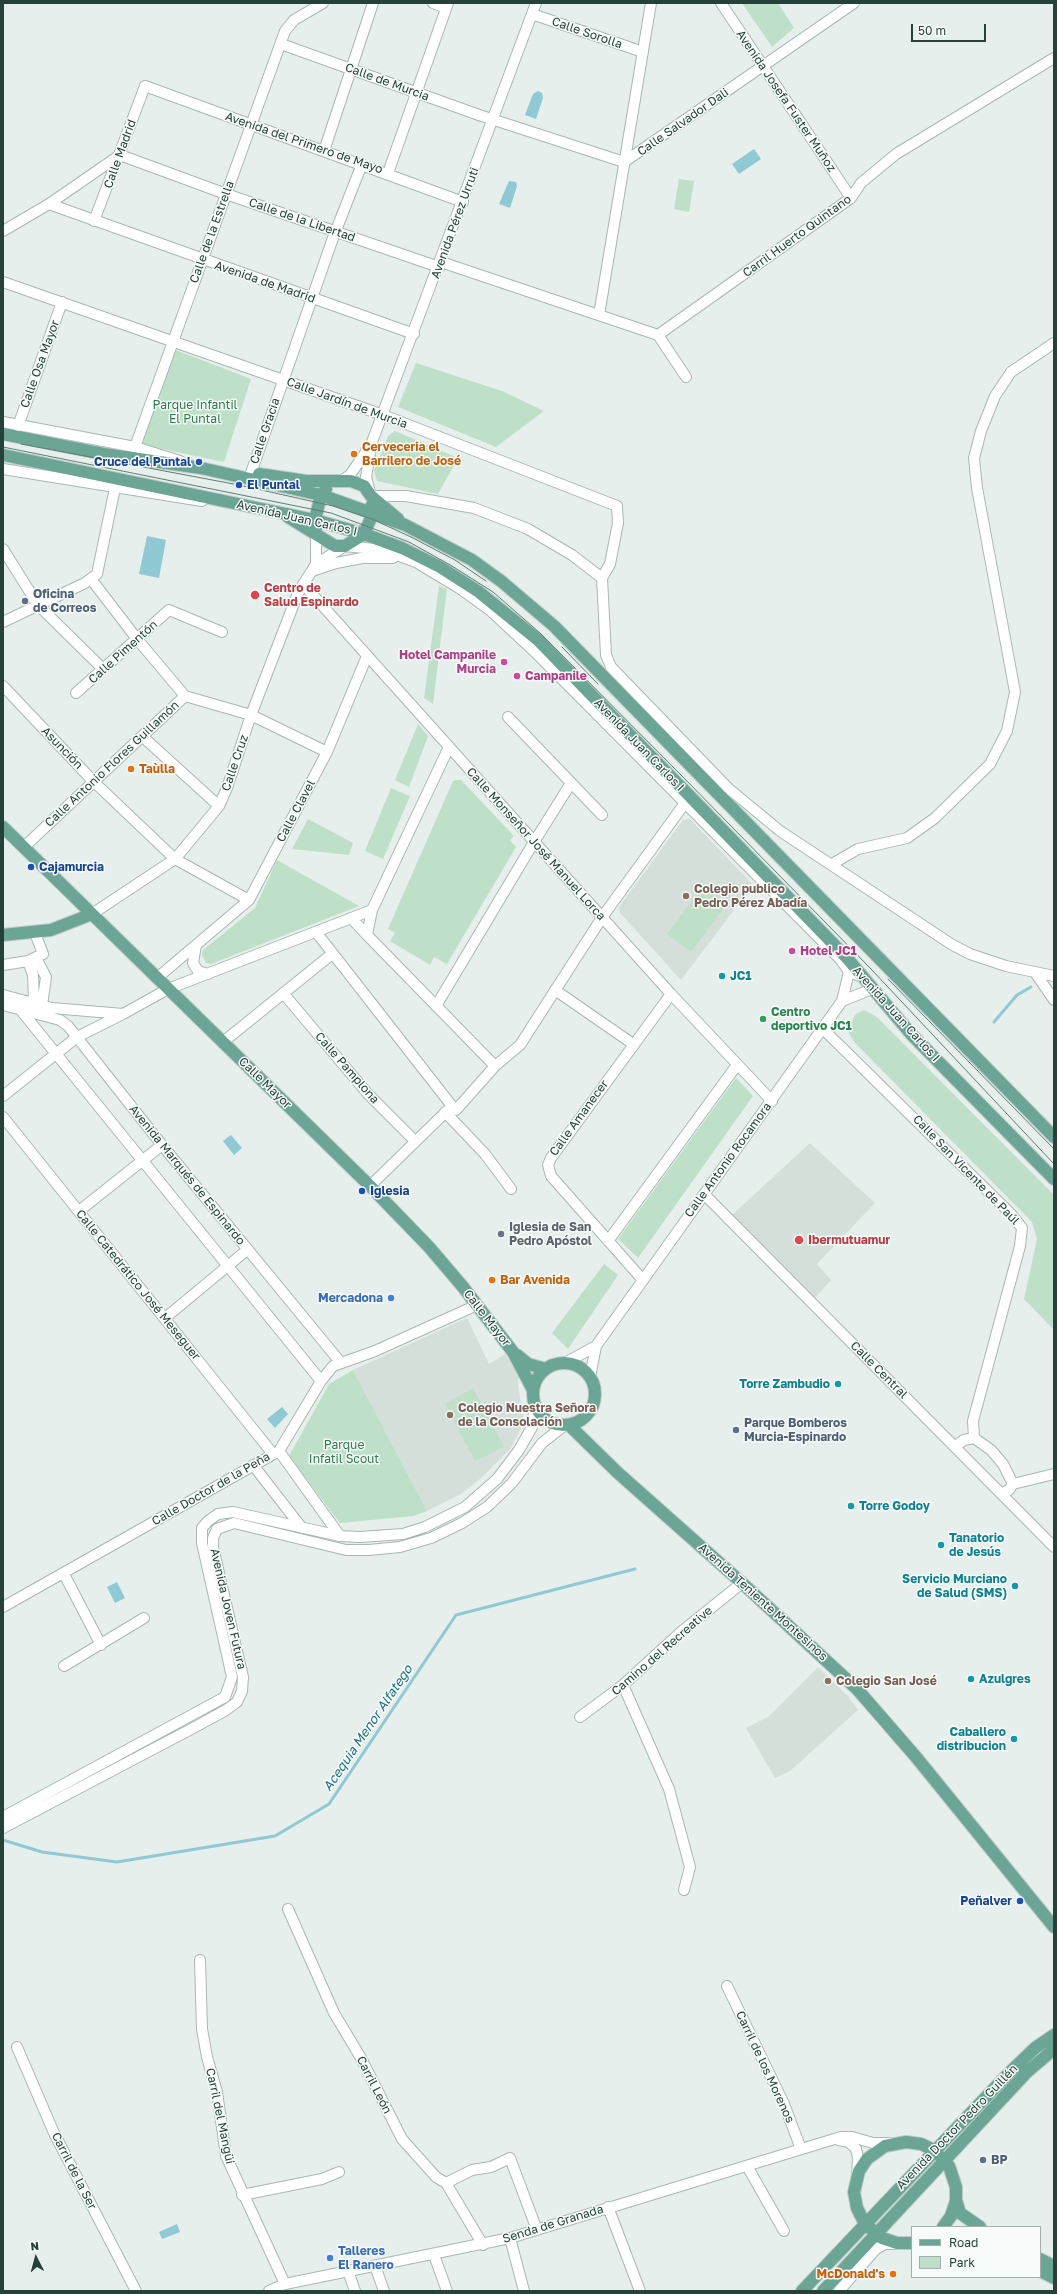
<!DOCTYPE html>
<meta charset="utf-8">
<style>
body{margin:0}
#map{position:relative;width:1057px;height:2294px;overflow:hidden;background:#e6efeb;font-family:"Golos Text",sans-serif}
canvas{display:block}
.frame{position:absolute;inset:0;border:4px solid #24423a;pointer-events:none}
.legend{position:absolute;left:911px;top:2226px;width:130px;height:52px;box-sizing:border-box;background:#f7fbf9;border:1px solid #a3b1ad;margin:0;padding:5px 7px;list-style:none;font-size:12px;color:#24423a}
.legend li{display:flex;align-items:center;gap:8px;height:20px}
.legend b{width:20px;border:1px solid #a3b1ad}
.north{position:absolute;left:16px;top:2238px;width:40px;height:40px;-webkit-text-stroke:3px #f7fbf9;paint-order:stroke;rotate:354deg;font-size:11px;font-weight:700;line-height:16px;text-align:center;color:#24423a}
.north::after{content:'';display:block;margin:auto;width:14px;height:18px;background:#24423a;clip-path:polygon(50% 0,100% 100%,50% 72%,0 100%)}
.scale{position:absolute;left:911px;top:24px;width:75px;height:18px;box-sizing:border-box;border:2px solid #24423a;border-top:0;padding-left:5px;font-size:12px;line-height:14px;white-space:nowrap;color:#24423a;-webkit-text-stroke:3px #f7fbf9;paint-order:stroke}
</style>
<div id="map">
<canvas width="1057" height="2294"></canvas>
<div class="frame"></div>
<ul class="legend">
<li><b style="height:5px;background:#6aa596"></b>Road</li>
<li><b style="height:11px;background:#bfe0c8"></b>Park</li>
</ul>
<div class="north">N</div>
<div class="scale">50 m</div>
</div>
<script>
const g = document.querySelector('canvas').getContext('2d');
g.lineJoin = 'round';
function fill(path, color) { g.fillStyle = color; g.fill(path, 'evenodd'); }
const shape = rows => new Path2D(rows.map(r => 'M' + r).join(''));
function strokePath(path, color, width, dash) { g.strokeStyle = color; g.lineWidth = width; g.lineCap = dash ? 'butt' : 'round'; g.setLineDash(dash || []); g.stroke(path); }
function drawText(font, color, halo, rows, align = 'center') {
  g.font = font + ' "Golos Text",sans-serif'; g.lineWidth = 3; g.setLineDash([]); g.textBaseline = 'middle'; g.strokeStyle = halo; g.fillStyle = color; for (const [text, x, y, turn = 0] of rows) {
    g.save(); g.translate(x, y); g.rotate((+turn || 0) * Math.PI / 180); g.textAlign = isNaN(turn) ? turn : align; if (halo) g.strokeText(text, 0, 0); g.fillText(text, 0, 0); g.restore();
  }
}
fill(shape([
 [687,819,690,819,753,885,681,980,620,913,619,907,683,820],
 [810,1143,875,1203,817,1264,831,1280,815,1298,732,1215],
 [467,1318,489,1364,505,1354,519,1374,518,1385,524,1422,511,1448,481,1478,461,1494,427,1511,353,1370],
 [818,1667,847,1695,858,1710,790,1771,775,1778,746,1728,768,1717]
]), '#d4dfda');
fill(shape([
 [742,3,778,3,794,28,772,47],
 [679,179,694,181,689,212,674,209],
 [173,349,251,379,224,462,138,444],
 [416,363,502,391,544,411,496,447,398,407],
 [395,431,458,458,438,494,377,481,374,471,388,436],
 [439,586,447,589,433,704,424,698],
 [418,724,428,736,409,787,395,780],
 [456,780,461,780,514,836,510,840,516,847,447,964,434,957,430,965,390,941,395,933,388,929,453,781],
 [391,788,410,796,383,859,365,851],
 [308,819,353,843,349,855,292,849],
 [277,860,359,906,211,964,206,963,202,955,203,950,255,908],
 [703,886,727,904,691,952,667,934],
 [864,1010,877,1017,1054,1195,1054,1330,1024,1299,1037,1239,1032,1222,855,1043,849,1034,848,1027,856,1014],
 [736,1078,753,1096,638,1258,618,1239],
 [604,1264,618,1275,568,1349,552,1333],
 [353,1370,427,1511,413,1516,340,1523,289,1456,329,1384],
 [473,1388,504,1447,475,1461,445,1404]
]), '#bfe0c8');
fill(shape([
 [538,91,542,93,543,98,536,119,525,115,533,94],
 [754,149,761,159,739,174,732,164],
 [509,181,516,182,517,186,510,208,499,204],
 [147,536,166,540,159,578,139,574],
 [231,1135,242,1148,234,1155,223,1141],
 [282,1407,288,1414,275,1428,267,1419],
 [117,1582,125,1598,115,1603,107,1587],
 [177,2224,180,2232,162,2239,159,2232]
]), '#8ec9d4');
strokePath(shape([
 [994,1022,1017,995,1031,987],
 [3,1840,42,1852,117,1862,275,1836,329,1804,456,1615,635,1569]
]), '#8ec9d4', 3);
const minor = shape([
 [433,3,446,8],
 [536,3,372,442,366,477,371,496,406,496,474,508,528,529,572,555,602,578],
 [721,3,851,198],
 [532,14,643,52],
 [281,44,479,115,624,162,854,3],
 [324,151,373,3],
 [388,173,448,3],
 [49,204,414,334],
 [94,221,145,86,463,202],
 [3,231,49,204,120,155,226,194,439,267],
 [441,262,658,335,686,377],
 [3,282,383,415,617,506,618,523,610,564,602,578,606,655,611,667,728,788,780,831,951,944,970,954,1006,966,1054,976],
 [599,315,651,3],
 [658,335,851,198,861,183,896,154,1054,58],
 [3,422,135,447,180,461],
 [18,426,62,302],
 [135,447,285,31,294,20,323,3],
 [3,469,202,501],
 [251,473,333,238,362,164],
 [341,481,350,475,370,446],
 [3,549,38,605,103,669],
 [316,564,316,535],
 [315,570,336,563,362,558,393,558],
 [91,579,137,639,185,696],
 [303,584,671,994,772,1101],
 [3,622,85,583,97,574,115,488],
 [3,686,93,781,175,859,249,900],
 [76,693,169,610,222,632],
 [508,717,602,815],
 [143,737,219,806],
 [449,747,372,910,367,935,495,1066],
 [24,847,185,696,251,715,327,752],
 [832,864,858,849,907,838,935,818,990,764,1007,731,1015,692,977,488,974,458,981,431,995,396,1011,372,1054,343],
 [92,914,175,859,219,806,227,788,251,715,298,593,316,564,345,546,383,550,416,562,459,588,491,611,536,653,841,960,849,972,860,976],
 [351,918,367,935],
 [316,932,452,1106],
 [196,945,193,963,198,971,208,974],
 [36,958,46,977,42,1005],
 [28,961,33,975,34,1002],
 [3,965,28,961,43,954,35,933],
 [1036,974,1054,1000],
 [157,978,249,900,327,752,367,656],
 [555,990,633,1044],
 [283,993,368,1094,415,1141],
 [3,995,52,1008,123,1014,168,989,372,910],
 [842,1001,872,989],
 [3,1005,60,1020,68,1026,162,1145,341,1363],
 [436,1006,534,842,571,783],
 [19,1008,321,1381],
 [823,1029,1011,1214,1022,1228,1020,1246,973,1421,974,1438],
 [223,1042,332,954],
 [3,1096,77,1037,123,1014],
 [445,1112,485,1154,511,1189],
 [3,1117,273,1454],
 [370,1186,452,1106,456,1110,495,1066,520,1045,603,916,685,803],
 [704,1194,1054,1547],
 [79,1211,162,1145],
 [608,1241,737,1065],
 [642,1279,551,1176,548,1165,551,1158,671,994],
 [165,1318,247,1250],
 [565,1363,596,1346],
 [590,1377,596,1346,842,1001,849,972,848,966],
 [955,1446,964,1440,974,1438,991,1450,1003,1464,1013,1484,1009,1490,1002,1493],
 [279,1451,340,1536],
 [253,1465,302,1528],
 [1013,1484,1054,1474],
 [64,1574,101,1645],
 [3,1607,279,1451,321,1381,333,1366,375,1351,477,1305],
 [64,1666,144,1618],
 [623,1685,669,1789,690,1867,684,1890],
 [580,1717,623,1685,681,1632,742,1583],
 [3,1817,225,1697,232,1677,202,1543,202,1528,208,1521,218,1514,233,1512,340,1536,360,1537,403,1534,425,1527,465,1507,497,1479,519,1450,532,1427,535,1405],
 [3,1828,197,1726,226,1710,237,1702,242,1691,243,1677,213,1547,213,1538,217,1529,234,1523,346,1550,369,1550,400,1547,431,1538,462,1523,487,1507,512,1483,542,1443,565,1425],
 [288,1909,334,2013,361,2058,402,2139,436,2177,446,2183,483,2245],
 [200,1960,202,2029,207,2057,217,2092,226,2156,285,2284],
 [727,1986,784,2104,801,2149],
 [17,2047,54,2133,136,2291],
 [839,2140,849,2142,856,2149,858,2158,857,2175],
 [747,2166,784,2231],
 [446,2183,472,2170,491,2167,510,2158,537,2230],
 [242,2195,322,2179,339,2172],
 [608,2207,640,2291],
 [510,2238,524,2291],
 [434,2255,447,2291],
 [375,2266,384,2291],
 [348,2271,355,2291],
 [269,2291,285,2284,510,2238,841,2137,852,2137,873,2143,891,2143],
 [839,2291,876,2249,885,2244,896,2244]
]);
const major = shape([
 [3,434,104,454,201,468,321,495,405,525,472,560,501,581,554,626,1054,1137],
 [3,455,315,520,364,534,402,548,440,567,479,592,538,640,847,958,911,1034,1054,1179],
 [259,474,306,481,351,481,364,486,371,496,398,519],
 [288,517,335,546,345,546,364,534,373,513,372,505],
 [316,528,315,520,321,495,326,489],
 [3,827,370,1186,429,1247,463,1287,513,1352,533,1390],
 [3,935,51,930,92,914],
 [517,1355,528,1364,546,1369],
 '533 1394a31 31 0 1 1 62 0a31 31 0 1 1-62 0Z',
 [569,1425,617,1472,742,1583,857,1689,916,1757,1054,1927],
 [956,2200,960,2213,980,2227],
 [912,2243,897,2243,882,2238,865,2224,857,2208,854,2192,859,2171,867,2159,885,2146,906,2142,921,2144,934,2150,949,2166,956,2187,956,2201,951,2216,943,2227],
 [1040,2259,1054,2266],
 [1040,2271,1054,2278],
 [802,2291,1007,2075,1035,2048,1054,2035],
 [823,2291,1027,2072,1054,2049]
]);
strokePath(minor, '#a8b8b2', 12);
strokePath(major, '#c2cac8', 14);
strokePath(minor, '#fff', 10);
strokePath(major, '#6aa596', 12);
strokePath(shape([
 [21,444,239,485,333,506,372,519,411,537,455,560,486,581],
 [3,447,331,513,409,542,452,566,493,592,540,633,682,776,871,969,1054,1164],
 [562,647,598,684],
 [888,979,1054,1149]
]), '#5f7d75', 1);
for (const [x, y, r, color] of [
 [354,454,4,"#e8710a"],
 [199,462,4,"#1a4fb4"],
 [239,485,4,"#1a4fb4"],
 [255,595,5,"#e0444e"],
 [25,601,4,"#5c6f8a"],
 [504,662,4,"#d1479c"],
 [517,676,4,"#d1479c"],
 [131,769,4,"#e8710a"],
 [31,867,4,"#1a4fb4"],
 [686,896,4,"#8d6e63"],
 [792,951,4,"#d1479c"],
 [722,976,4,"#0f9aa8"],
 [763,1019,4,"#2e9e5b"],
 [362,1191,4,"#1a4fb4"],
 [501,1234,4,"#6b7280"],
 [799,1240,5,"#e0444e"],
 [492,1280,4,"#e8710a"],
 [391,1298,4,"#3f7fe0"],
 [838,1384,4,"#0f9aa8"],
 [450,1415,4,"#8d6e63"],
 [736,1430,4,"#5c6f8a"],
 [851,1506,4,"#0f9aa8"],
 [941,1545,4,"#0f9aa8"],
 [1015,1586,4,"#0f9aa8"],
 [971,1679,4,"#0f9aa8"],
 [828,1681,4,"#8d6e63"],
 [1014,1739,4,"#0f9aa8"],
 [1020,1901,4,"#1a4fb4"],
 [983,2160,4,"#5c6f8a"],
 [330,2258,4,"#3f7fe0"],
 [893,2274,4,"#e8710a"]
]) { const dot = new Path2D(); dot.arc(x, y, r, 0, 2 * Math.PI); g.fillStyle = color; g.fill(dot); strokePath(dot, '#f7fbf9', 1.5); }
drawText('12px', '#24423a', '#f7fbf9', [
 ["Calle Sorolla",587,33,19],
 ["Calle de Murcia",387,82,20],
 ["Avenida Josefa Fuster Muñoz",786,101,56],
 ["Calle Salvador Dali",683,122,-35],
 ["Avenida del Primero de Mayo",304,143,19],
 ["Calle Madrid",120,154,-70],
 ["Calle de la Libertad",302,220,19],
 ["Avenida Pérez Urruti",455,223,-70],
 ["Calle de la Estrella",212,232,-70],
 ["Carril Huerto Quintano",797,236,-36],
 ["Avenida de Madrid",265,282,19],
 ["Calle Osa Mayor",40,364,-70],
 ["Calle Jardín de Murcia",347,403,20],
 ["Calle Gracia",265,431,-71],
 ["Avenida Juan Carlos I",297,518,13],
 ["Calle Pimentón",123,652,-42],
 ["Avenida Juan Carlos I",639,745,46],
 ["Asunción",62,748,46],
 ["Calle Cruz",235,763,-71],
 ["Calle Antonio Flores Guillamón",112,764,-43],
 ["Calle Clavel",296,811,-62],
 ["Calle Monseñor José Manuel Lorca",536,844,48],
 ["Avenida Juan Carlos I",896,1014,48],
 ["Calle Pamplona",347,1068,49],
 ["Calle Mayor",265,1083,44],
 ["Calle Amanecer",579,1118,-54],
 ["Calle Antonio Rocamora",728,1160,-54],
 ["Calle San Vicente de Paúl",966,1170,46],
 ["Avenida Marqués de Espinardo",187,1175,51],
 ["Calle Catedrático José Meseguer",138,1285,51],
 ["Calle Mayor",487,1318,52],
 ["Calle Central",879,1370,45],
 ["Calle Doctor de la Peña",211,1489,-30],
 ["Avenida Teniente Montesinos",763,1602,42],
 ["Avenida Joven Futura",228,1609,77],
 ["Camino del Recreative",662,1651,-41],
 ["Carril de los Morenos",765,2067,65],
 ["Carril León",374,2085,63],
 ["Carril del Mangüi",220,2116,78],
 ["Avenida Doctor Pedro Guillén",957,2127,-46],
 ["Carril de la Ser",74,2171,63],
 ["Senda de Granada",553,2224,-17]
]);
drawText('12px', '#2d7a4b', '#f7fbf9', [
 ["Parque Infantil",195,405],
 ["El Puntal",195,419],
 ["Parque",344,1445],
 ["Infatil Scout",344,1459]
]);
drawText('bold 12px', '#c56008', '#f7fbf9', [
 ["Cerveceria el",362,447],
 ["Barrilero de José",362,461],
 ["Taùlla",139,769],
 ["Bar Avenida",500,1280],
 ["McDonald's",885,2274,"right"]
], 'left');
drawText('bold 12px', '#164399', '#f7fbf9', [
 ["Cruce del Puntal",191,462,"right"],
 ["El Puntal",247,485],
 ["Cajamurcia",39,867],
 ["Iglesia",370,1191],
 ["Peñalver",1012,1901,"right"]
], 'left');
drawText('bold 12px', '#be3a42', '#f7fbf9', [
 ["Centro de",264,588],
 ["Salud Espinardo",264,602],
 ["Ibermutuamur",808,1240]
], 'left');
drawText('bold 12px', '#4e5e75', '#f7fbf9', [
 ["Oficina",33,594],
 ["de Correos",33,608],
 ["Parque Bomberos",744,1423],
 ["Murcia-Espinardo",744,1437],
 ["BP",991,2160]
], 'left');
drawText('bold 12px', '#b23c85', '#f7fbf9', [
 ["Hotel Campanile",496,655,"right"],
 ["Murcia",496,669,"right"],
 ["Campanile",525,676],
 ["Hotel JC1",800,951]
], 'left');
drawText('bold 12px', '#785e54', '#f7fbf9', [
 ["Colegio publico",694,889],
 ["Pedro Pérez Abadía",694,903],
 ["Colegio Nuestra Señora",458,1408],
 ["de la Consolación",458,1422],
 ["Colegio San José",836,1681]
], 'left');
drawText('bold 12px', '#0d838f', '#f7fbf9', [
 ["JC1",730,976],
 ["Torre Zambudio",830,1384,"right"],
 ["Torre Godoy",859,1506],
 ["Tanatorio",949,1538],
 ["de Jesús",949,1552],
 ["Servicio Murciano",1007,1579,"right"],
 ["de Salud (SMS)",1007,1593,"right"],
 ["Azulgres",979,1679],
 ["Caballero",1006,1732,"right"],
 ["distribucion",1006,1746,"right"]
], 'left');
drawText('bold 12px', '#27864d', '#f7fbf9', [
 ["Centro",771,1012],
 ["deportivo JC1",771,1026]
], 'left');
drawText('bold 12px', '#5b616d', '#f7fbf9', [
 ["Iglesia de San",509,1227],
 ["Pedro Apóstol",509,1241]
], 'left');
drawText('bold 12px', '#366cbe', '#f7fbf9', [
 ["Mercadona",383,1298],
 ["Talleres",338,2251,"left"],
 ["El Ranero",338,2265,"left"]
], 'right');
drawText('italic 13px', '#1c6f80', '#f7fbf9', [
 ["Acequia Menor Alfatego",368,1728,-56]
]);
</script>
